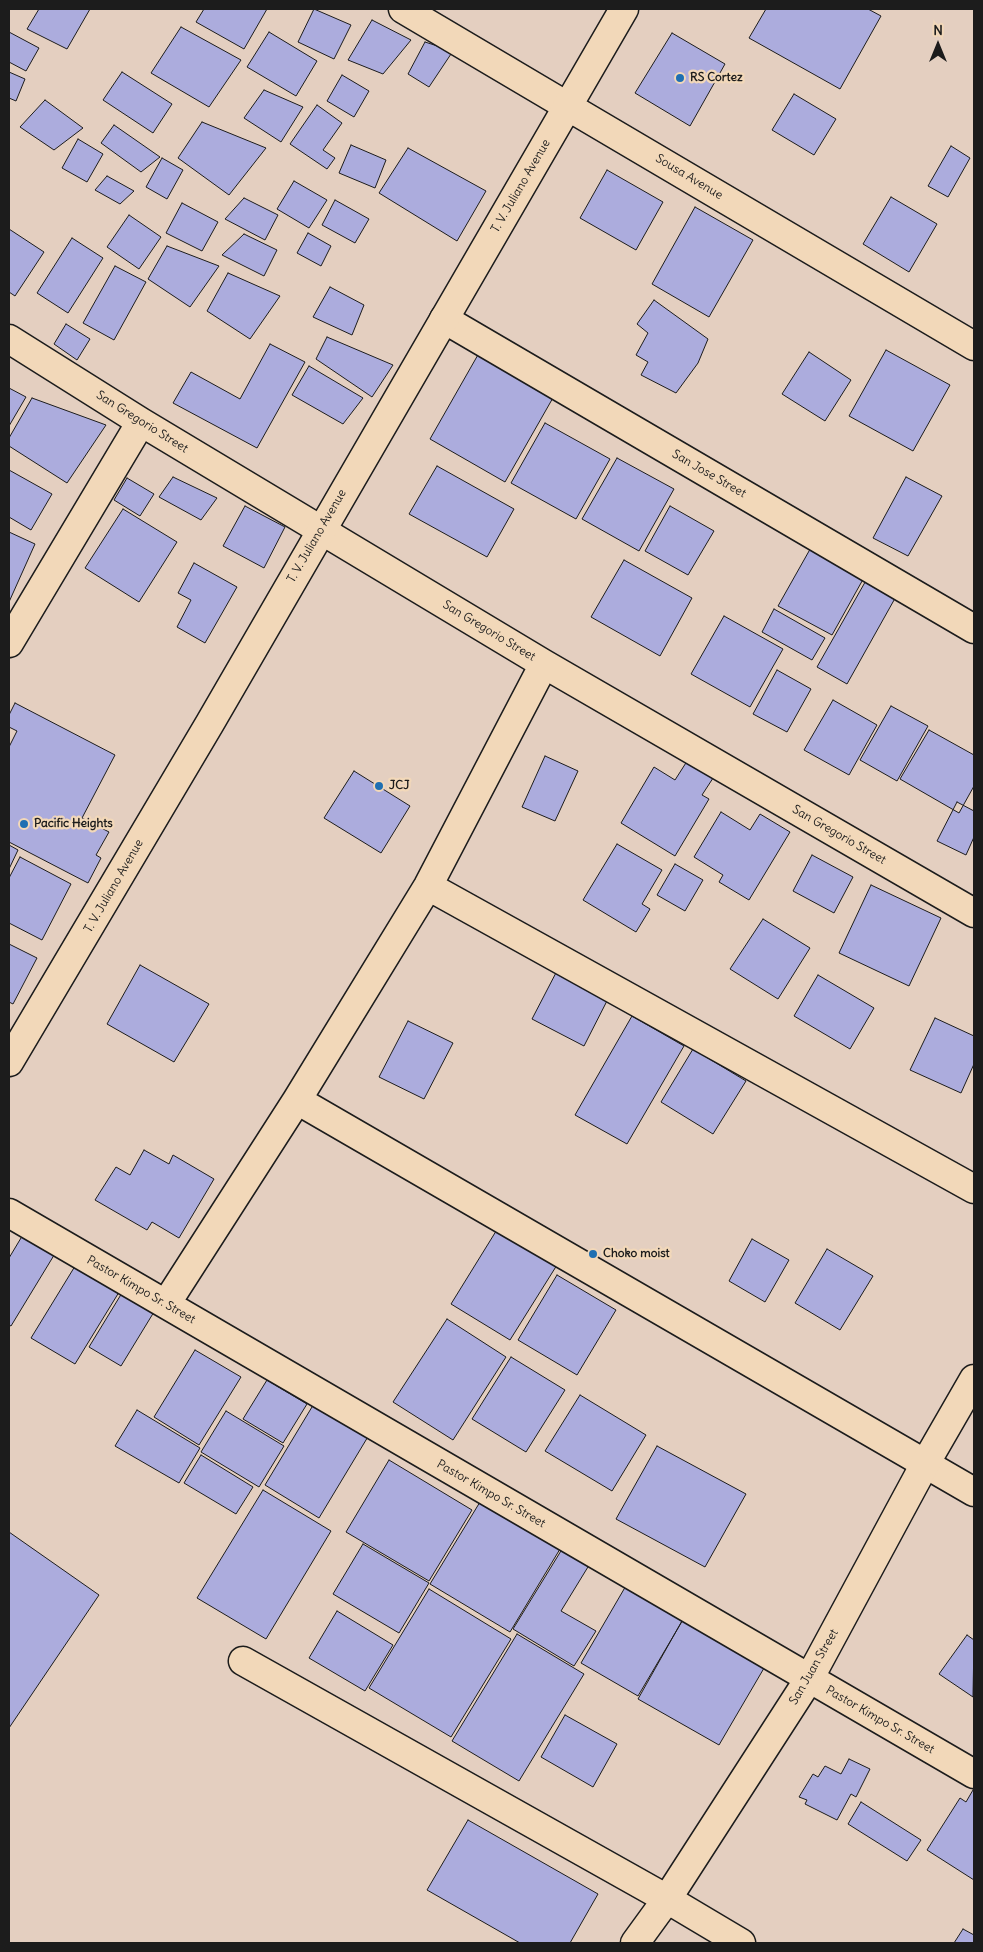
<!DOCTYPE html>
<style>
body{margin:0}
#map{position:relative;width:983px;height:1952px;overflow:hidden;background:#e4cfc0;font-family:Delius,sans-serif}
canvas{display:block}
.frame{position:absolute;inset:0;border:10px solid #1c1c1c;pointer-events:none}
.north{position:absolute;left:913px;top:20px;width:50px;height:50px;-webkit-text-stroke:4px #f2d8b9;paint-order:stroke;rotate:0deg;font-size:14px;font-weight:700;line-height:20px;text-align:center;color:#1c1c1c}
.north::after{content:'';display:block;margin:auto;width:18px;height:22px;background:#1c1c1c;clip-path:polygon(50% 0,100% 100%,50% 72%,0 100%)}
</style>
<div id="map">
<canvas width="983" height="1952"></canvas>
<div class="frame"></div>
<div class="north">N</div>
</div>
<script>
const g = document.querySelector('canvas').getContext('2d');
g.lineJoin = 'round';
function fill(path, color) { g.fillStyle = color; g.fill(path, 'evenodd'); }
const shape = rows => new Path2D(rows.map(r => 'M' + r).join(''));
function strokePath(path, color, width, dash) { g.strokeStyle = color; g.lineWidth = width; g.lineCap = dash ? 'butt' : 'round'; g.setLineDash(dash || []); g.stroke(path); }
function drawText(font, color, halo, rows, align = 'center') {
  g.font = font + ' Delius,sans-serif'; g.lineWidth = 4.5; g.setLineDash([]); g.textBaseline = 'middle'; g.strokeStyle = halo; g.fillStyle = color; for (const [text, x, y, turn = 0] of rows) {
    g.save(); g.translate(x, y); g.rotate((+turn || 0) * Math.PI / 180); g.textAlign = isNaN(turn) ? turn : align; if (halo) g.strokeText(text, 0, 0); g.fillText(text, 0, 0); g.restore();
  }
}
const building = shape([
 [39,9,90,9,67,49,27,29,39,9],
 [204,9,267,9,244,49,196,22,204,9],
 [314,9,351,25,334,59,298,42,314,9],
 [766,9,868,9,881,16,840,89,749,38,766,9],
 [372,20,411,40,383,74,348,60,372,20],
 [181,27,241,60,209,107,151,73,181,27],
 [9,32,39,48,26,71,9,62,9,32],
 [269,32,317,61,296,96,247,67,269,32],
 [672,33,725,64,690,126,635,93,672,33],
 [425,42,453,51,429,87,408,74,425,42],
 [9,72,25,79,16,101,9,98,9,72],
 [122,72,172,104,153,133,103,100,122,72],
 [342,75,369,91,354,117,327,101,342,75],
 [264,90,303,107,281,142,244,118,264,90],
 [794,94,836,119,814,155,772,130,794,94],
 [45,100,83,128,54,150,20,127,45,100],
 [317,105,342,123,323,150,335,158,327,169,290,144,317,105],
 [202,122,266,148,229,195,178,158,202,122],
 [114,125,160,157,141,172,101,143,114,125],
 [78,139,103,154,87,182,62,168,78,139],
 [351,145,386,160,375,188,339,173,351,145],
 [951,146,970,158,948,197,928,186,951,146],
 [408,148,486,191,457,241,379,193,408,148],
 [162,158,183,170,167,199,146,187,162,158],
 [607,170,663,202,636,250,580,218,607,170],
 [107,176,134,191,120,204,95,190,107,176],
 [294,181,327,200,309,228,277,209,294,181],
 [891,197,937,224,909,272,863,244,891,197],
 [244,198,278,215,265,240,225,219,244,198],
 [335,200,369,219,355,243,322,225,335,200],
 [182,203,218,222,202,251,166,233,182,203],
 [695,207,753,240,709,317,652,284,695,207],
 [129,215,161,237,139,269,107,247,129,215],
 [9,229,44,252,15,296,9,292,9,229],
 [308,233,331,246,321,266,297,253,308,233],
 [244,234,277,250,264,276,222,255,244,234],
 [72,238,103,258,68,313,37,293,72,238],
 [167,246,219,266,190,307,148,279,167,246],
 [115,266,146,282,114,340,83,323,115,266],
 [228,273,280,296,250,339,207,311,228,273],
 [330,287,364,305,352,335,313,317,330,287],
 [654,300,708,339,698,363,676,393,641,375,648,362,636,355,648,333,637,324,654,300],
 [66,324,90,339,77,360,54,344,66,324],
 [327,337,393,365,372,397,316,359,327,337],
 [270,344,305,362,257,448,173,403,191,372,240,399,270,344],
 [886,350,950,385,913,451,849,416,886,350],
 [809,352,851,380,825,421,782,394,809,352],
 [479,353,554,396,505,482,430,439,479,353],
 [309,366,363,398,343,424,292,395,309,366],
 [9,388,26,397,9,426,9,388],
 [32,398,106,425,67,483,9,446,9,438,32,398],
 [545,423,610,459,576,519,511,483,545,423],
 [617,458,674,489,639,551,582,519,617,458],
 [437,466,514,509,487,557,409,514,437,466],
 [9,470,52,494,31,530,9,517,9,470],
 [173,477,217,498,201,520,159,497,173,477],
 [906,477,942,496,908,556,873,538,906,477],
 [127,478,154,494,140,516,114,500,127,478],
 [245,506,285,527,264,568,223,546,245,506],
 [670,506,714,531,688,575,645,551,670,506],
 [123,509,177,542,139,602,85,568,123,509],
 [9,532,35,544,9,602,9,532],
 [813,544,866,574,832,635,778,606,813,544],
 [624,560,692,598,660,656,591,617,624,560],
 [194,563,237,587,205,643,177,627,191,600,178,593,194,563],
 [868,577,898,593,847,684,817,667,868,577],
 [774,609,825,638,812,660,762,632,774,609],
 [724,616,783,649,750,707,691,674,724,616],
 [777,670,811,689,787,732,753,714,777,670],
 [833,700,877,725,849,775,804,750,833,700],
 [15,703,115,755,82,818,109,832,96,855,101,858,88,883,9,842,9,747,17,731,9,727,9,715,15,703],
 [891,706,928,726,897,781,860,760,891,706],
 [929,730,974,755,974,786,959,813,900,779,929,730],
 [691,755,717,772,702,795,709,799,675,856,621,823,654,767,675,780,691,755],
 [545,756,578,771,555,821,522,807,545,756],
 [354,771,410,806,381,853,324,818,354,771],
 [957,802,974,811,974,837,966,855,937,841,957,802],
 [721,812,750,830,760,814,790,832,749,900,719,882,723,875,694,857,721,812],
 [617,844,662,870,642,904,650,909,636,932,583,900,617,844],
 [9,845,18,850,9,869,9,845],
 [812,855,853,877,834,913,793,891,812,855],
 [20,857,71,884,42,940,9,923,9,878,20,857],
 [675,864,703,880,685,911,657,895,675,864],
 [871,885,941,918,909,986,839,953,871,885],
 [763,919,810,948,778,999,730,969,763,919],
 [9,944,37,958,13,1004,9,1002,9,944],
 [140,965,209,1004,174,1062,107,1024,140,965],
 [559,967,611,993,584,1046,532,1019,559,967],
 [818,975,874,1008,850,1049,794,1016,818,975],
 [632,1016,684,1046,627,1144,575,1115,632,1016],
 [935,1018,974,1036,974,1064,961,1093,910,1070,935,1018],
 [408,1021,453,1043,424,1099,379,1077,408,1021],
 [693,1049,746,1081,713,1134,661,1102,693,1049],
 [144,1150,169,1164,173,1155,214,1179,179,1238,152,1222,147,1230,95,1200,116,1167,130,1175,144,1150],
 [27,1228,59,1247,11,1326,9,1325,9,1258,27,1228],
 [498,1228,557,1265,510,1340,451,1304,498,1228],
 [752,1239,789,1260,765,1302,729,1281,752,1239],
 [827,1249,873,1276,840,1330,795,1303,827,1249],
 [80,1258,124,1284,75,1364,31,1338,80,1258],
 [557,1275,616,1310,577,1375,518,1340,557,1275],
 [125,1288,157,1307,121,1366,89,1347,125,1288],
 [447,1319,506,1357,453,1440,393,1402,447,1319],
 [195,1350,241,1377,199,1445,154,1417,195,1350],
 [511,1357,565,1390,526,1452,472,1419,511,1357],
 [267,1380,307,1404,283,1443,243,1419,267,1380],
 [580,1395,646,1435,612,1491,545,1451,580,1395],
 [315,1402,369,1435,319,1518,265,1485,315,1402],
 [137,1410,200,1448,179,1483,115,1446,137,1410],
 [226,1411,284,1446,259,1487,201,1452,226,1411],
 [657,1446,746,1494,705,1567,616,1519,657,1446],
 [201,1455,253,1487,236,1514,184,1483,201,1455],
 [389,1460,472,1510,429,1581,346,1532,389,1460],
 [263,1490,331,1531,266,1639,197,1598,263,1490],
 [480,1502,560,1549,510,1632,430,1584,480,1502],
 [9,1532,99,1595,9,1728,9,1532],
 [363,1544,429,1583,399,1633,333,1594,363,1544],
 [564,1546,591,1562,561,1611,596,1631,574,1666,513,1629,564,1546],
 [627,1584,684,1618,638,1696,581,1663,627,1584],
 [429,1589,511,1639,451,1737,369,1688,429,1589],
 [337,1611,393,1645,365,1691,309,1658,337,1611],
 [687,1612,767,1663,719,1745,638,1699,687,1612],
 [517,1634,584,1674,519,1781,452,1741,517,1634],
 [967,1635,974,1640,973,1697,939,1674,967,1635],
 [565,1715,617,1744,593,1787,541,1757,565,1715],
 [849,1759,870,1769,856,1797,851,1794,837,1820,805,1804,807,1800,799,1797,813,1774,818,1777,825,1766,841,1774,849,1759],
 [973,1790,974,1791,974,1880,927,1850,960,1798,966,1802,973,1790],
 [861,1802,921,1840,907,1861,848,1824,861,1802],
 [468,1820,598,1894,570,1943,520,1943,427,1890,468,1820],
 [963,1929,974,1935,974,1943,954,1943,963,1929]
]);
fill(building, '#acacdd');
strokePath(building, '#1c1c1c', 1);
const street = shape([
 [403,9,567,106],
 [444,319,974,629],
 [9,339,141,422,544,664,974,913],
 [9,643,141,422],
 [428,886,974,1189],
 [297,1100,974,1492],
 [9,1213,974,1774],
 [166,1304,297,1100,428,886,544,664],
 [243,1661,667,1899,741,1943]
]);
const secondary = shape([
 [567,106,974,346],
 [9,1062,210,723,624,9],
 [635,1943,667,1899,809,1679,925,1464,974,1379]
]);
strokePath(street, '#1c1c1c', 31);
strokePath(secondary, '#1c1c1c', 31);
strokePath(street, '#f2d8b9', 28);
strokePath(secondary, '#f2d8b9', 28);
for (const [x, y, r, color] of [
 [680,78,5,"#1f6fb2"],
 [379,786,5,"#1f6fb2"],
 [24,824,5,"#1f6fb2"],
 [593,1254,5,"#1f6fb2"]
]) { const dot = new Path2D(); dot.arc(x, y, r, 0, 2 * Math.PI); g.fillStyle = color; g.fill(dot); strokePath(dot, '#f2d8b9', 2); }
drawText('bold 12px', '#1c1c1c', '#f2d8b9', [
 ["RS Cortez",690,78],
 ["JCJ",389,786],
 ["Pacific Heights",34,824],
 ["Choko moist",603,1254]
], 'left');
drawText('12px', '#1c1c1c', '#f2d8b9', [
 ["Sousa Avenue",689,177,31],
 ["T. V. Juliano Avenue",521,186,-60],
 ["San Gregorio Street",142,422,32],
 ["San Jose Street",709,474,30],
 ["T. V. Juliano Avenue",317,536,-60],
 ["San Gregorio Street",489,631,31],
 ["San Gregorio Street",839,835,30],
 ["T. V. Juliano Avenue",114,886,-60],
 ["Pastor Kimpo Sr. Street",141,1290,30],
 ["Pastor Kimpo Sr. Street",491,1494,30],
 ["San Juan Street",814,1667,-60],
 ["Pastor Kimpo Sr. Street",880,1720,30]
]);
</script>
